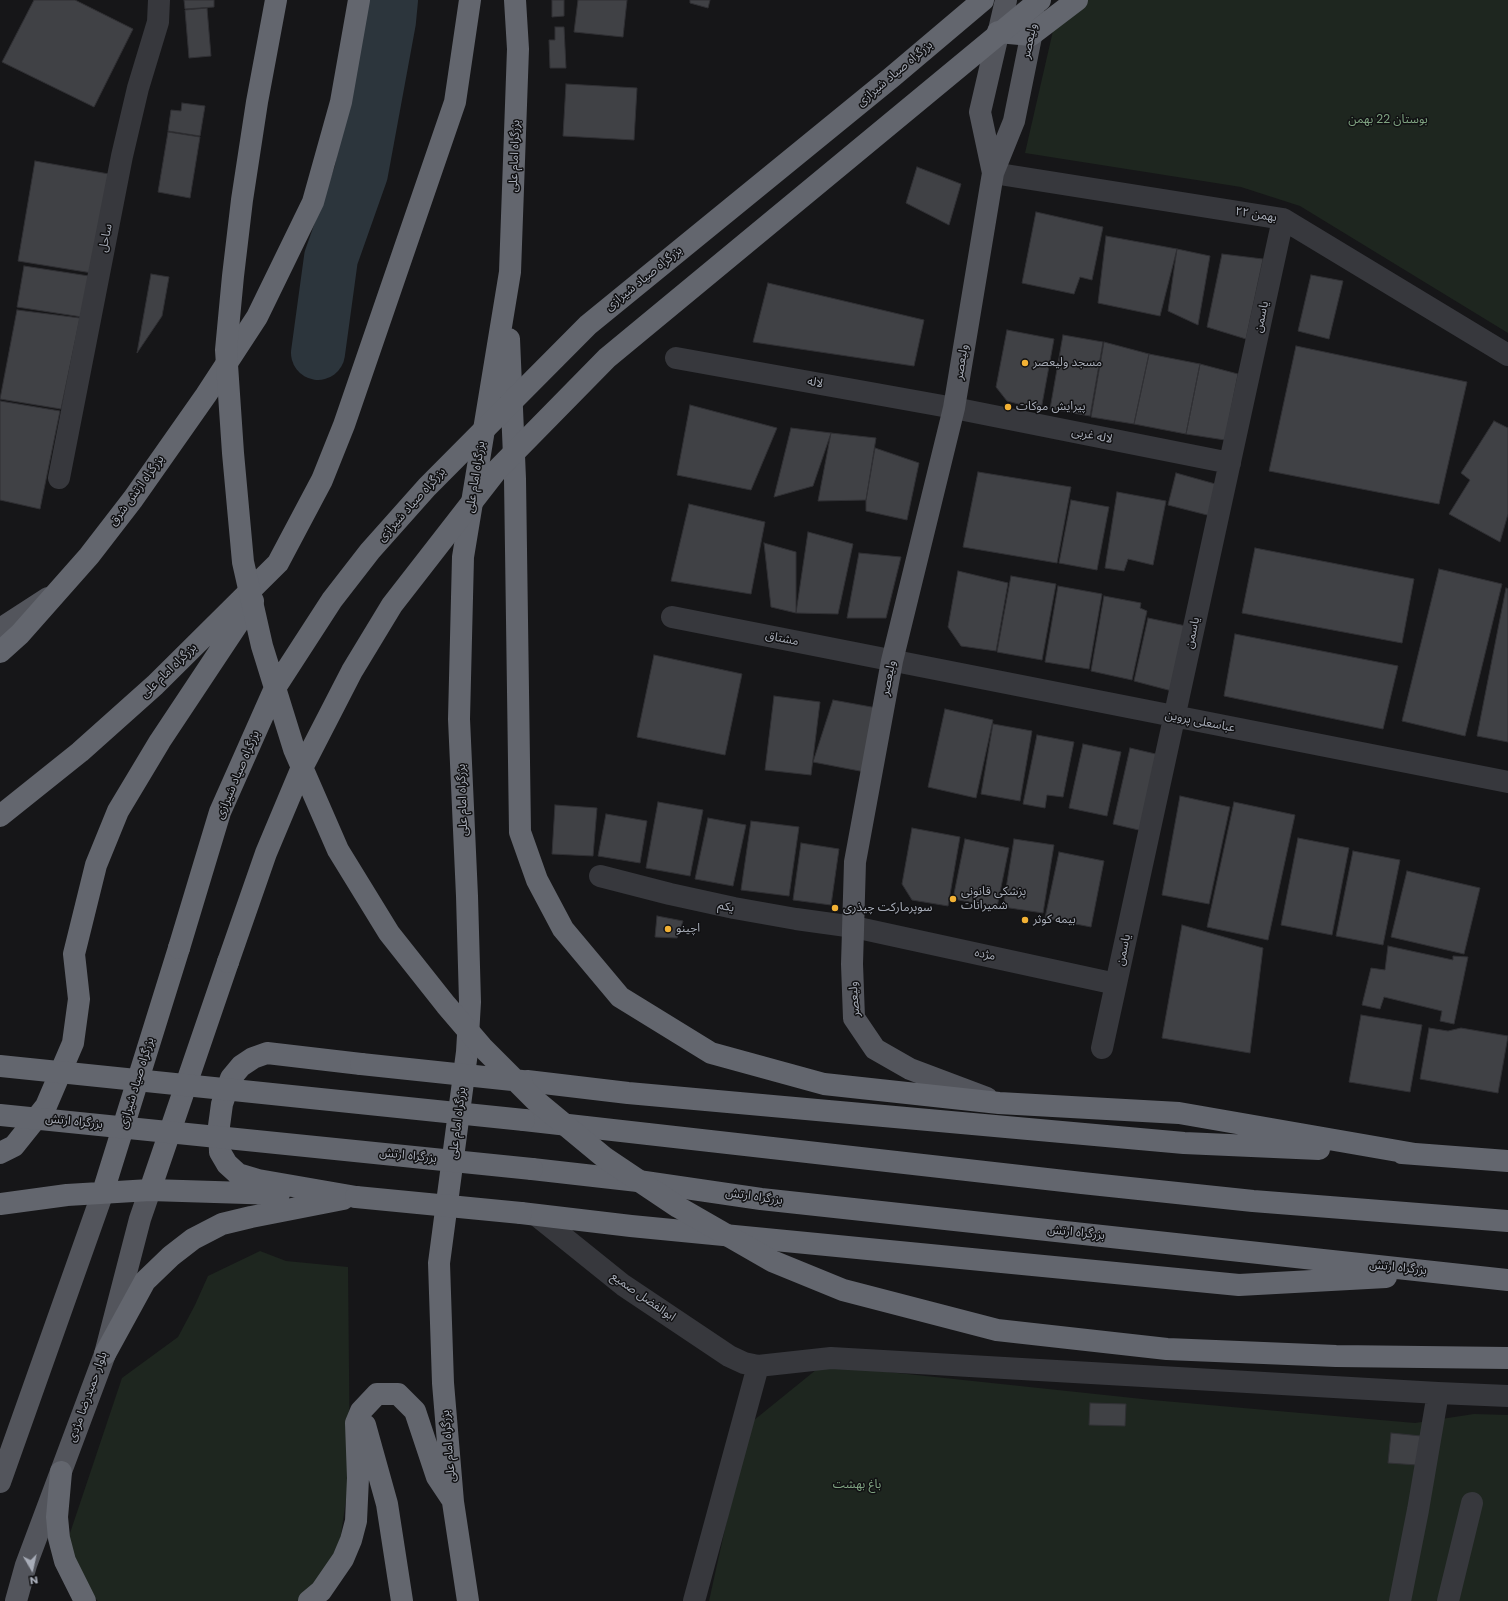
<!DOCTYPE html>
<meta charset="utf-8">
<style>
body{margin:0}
#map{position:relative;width:1508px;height:1601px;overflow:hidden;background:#161618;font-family:Poppins,sans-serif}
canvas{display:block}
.north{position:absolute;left:12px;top:1549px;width:40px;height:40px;-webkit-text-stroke:3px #111113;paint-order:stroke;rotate:171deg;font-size:11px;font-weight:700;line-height:16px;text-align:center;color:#a8adb8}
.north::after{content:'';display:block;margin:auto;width:14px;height:18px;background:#a8adb8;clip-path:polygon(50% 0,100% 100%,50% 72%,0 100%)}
</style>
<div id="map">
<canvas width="1508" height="1601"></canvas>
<div class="north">N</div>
</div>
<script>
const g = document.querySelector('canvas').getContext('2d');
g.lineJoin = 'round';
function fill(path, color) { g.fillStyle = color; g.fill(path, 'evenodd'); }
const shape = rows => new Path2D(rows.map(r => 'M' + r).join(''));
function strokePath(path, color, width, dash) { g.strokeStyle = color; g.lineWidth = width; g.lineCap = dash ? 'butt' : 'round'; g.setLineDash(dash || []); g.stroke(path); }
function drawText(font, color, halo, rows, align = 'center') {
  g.font = font + ' Poppins,"Noto Sans Arabic",sans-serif'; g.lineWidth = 3; g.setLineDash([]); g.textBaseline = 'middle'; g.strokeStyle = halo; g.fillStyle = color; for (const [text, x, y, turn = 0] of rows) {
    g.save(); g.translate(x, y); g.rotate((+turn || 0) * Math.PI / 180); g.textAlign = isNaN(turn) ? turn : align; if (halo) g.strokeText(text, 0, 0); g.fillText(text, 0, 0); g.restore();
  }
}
fill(shape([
 [1083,0,1508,0,1508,333,1300,206,1241,187,1025,153,1055,22],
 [260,1251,286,1261,348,1267,350,1472,338,1555,308,1601,98,1601,89,1592,65,1548,122,1378,178,1337,195,1305,208,1276],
 [822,1365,1152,1400,1415,1423,1474,1414,1508,1415,1508,1601,709,1601,748,1425]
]), '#1e261f');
strokePath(shape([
 [318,353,331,258,361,173,389,21,391,0]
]), '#2c353c', 54);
const building = shape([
 [34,0,75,0,133,29,94,107,2,62,34,0],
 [184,0,214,0,214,7,185,9,184,0],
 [552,0,564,0,564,16,552,17,552,0],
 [578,0,627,0,623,37,574,32,578,0],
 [690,0,710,0,708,8,690,3,690,0],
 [207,8,211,56,189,58,185,10,207,8],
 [555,27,564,27,566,68,550,68,549,40,555,40,555,27],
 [566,84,637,88,634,140,563,136,566,84],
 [182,103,205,106,200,136,168,131,171,110,181,111,182,103],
 [168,132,200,137,190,198,158,192,168,132],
 [35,161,109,174,92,273,18,261,35,161],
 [917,167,961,184,949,225,906,203,917,167],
 [1036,212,1103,227,1092,280,1080,277,1074,294,1022,283,1036,212],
 [1106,236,1177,249,1160,316,1098,303,1106,236],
 [1177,249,1210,256,1198,325,1168,311,1177,249],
 [1222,254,1263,259,1246,339,1207,327,1222,254],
 [24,266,89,276,82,317,17,307,24,266],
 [151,274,169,277,162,316,137,353,151,274],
 [1311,275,1343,281,1329,339,1298,331,1311,275],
 [768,283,924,320,914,366,753,342,768,283],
 [17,310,80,318,61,409,0,399,17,310],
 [1007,330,1054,339,1041,410,1007,401,996,387,1007,330],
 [1063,335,1103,342,1090,416,1050,409,1063,335],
 [1104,342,1149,354,1134,424,1091,417,1104,342],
 [1296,346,1467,382,1439,504,1269,471,1296,346],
 [1149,354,1200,364,1186,434,1134,424,1149,354],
 [1200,364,1238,374,1225,440,1186,434,1200,364],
 [0,401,60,411,40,509,0,500,0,401],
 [690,405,777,428,751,490,677,475,690,405],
 [1494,421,1508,428,1508,514,1500,542,1449,514,1470,480,1461,473,1494,421],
 [791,428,831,433,813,486,774,497,791,428],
 [831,433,876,438,866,500,818,501,831,433],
 [875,448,919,463,907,520,866,511,866,500,875,448],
 [978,472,1071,487,1057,563,963,547,978,472],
 [1176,473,1219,485,1211,516,1168,505,1176,473],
 [1117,492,1166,501,1153,565,1128,559,1124,571,1105,568,1117,492],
 [1071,500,1109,507,1097,570,1059,563,1071,500],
 [689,504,765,522,751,594,671,581,689,504],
 [808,532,853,544,838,614,796,613,808,532],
 [764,543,796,552,796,613,771,607,764,543],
 [1255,548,1414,579,1402,643,1242,613,1255,548],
 [859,553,901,557,886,618,847,618,859,553],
 [1439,569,1502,584,1465,736,1402,721,1439,569],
 [958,571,1008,583,996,651,961,646,948,627,958,571],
 [1011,576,1056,584,1042,660,997,652,1011,576],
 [1058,586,1102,594,1089,669,1045,662,1058,586],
 [1506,588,1508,589,1508,742,1477,736,1506,588],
 [1104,596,1141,603,1140,608,1147,611,1132,680,1091,671,1104,596],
 [1148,618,1186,626,1172,691,1134,681,1148,618],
 [1235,634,1398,666,1383,729,1224,696,1235,634],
 [654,655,742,674,725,755,637,737,654,655],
 [774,696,820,702,811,775,765,770,774,696],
 [833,700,877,708,865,772,813,762,833,700],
 [945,709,993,720,976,798,928,787,945,709],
 [993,724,1032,731,1020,801,981,794,993,724],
 [1037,735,1074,742,1063,797,1047,795,1045,808,1023,804,1037,735],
 [1083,744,1121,752,1107,816,1069,808,1083,744],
 [1130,748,1160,755,1143,831,1113,824,1130,748],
 [1180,796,1230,807,1209,904,1162,895,1180,796],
 [658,802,703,810,690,876,646,868,658,802],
 [1234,802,1295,815,1268,940,1207,927,1234,802],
 [555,805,597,808,593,856,552,854,555,805],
 [606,814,647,821,640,863,598,856,606,814],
 [708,818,746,825,733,886,695,879,708,818],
 [751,821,799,827,789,896,741,890,751,821],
 [912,828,960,837,948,906,912,900,902,884,912,828],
 [1298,838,1349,848,1332,935,1281,925,1298,838],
 [965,839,1009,848,997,907,953,899,965,839],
 [1014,839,1054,845,1043,913,1003,907,1014,839],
 [801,843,839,849,831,905,793,900,801,843],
 [1353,851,1400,860,1383,945,1336,936,1353,851],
 [1059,852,1104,861,1091,927,1045,918,1059,852],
 [1407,871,1480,888,1464,954,1391,937,1407,871],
 [657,916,683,921,677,938,655,937,657,916],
 [1182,925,1263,948,1250,1053,1162,1038,1182,925],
 [1388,946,1453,960,1453,956,1468,957,1454,1024,1440,1021,1442,1011,1384,997,1380,1009,1362,1005,1371,968,1385,970,1388,946],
 [1361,1015,1422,1025,1410,1092,1349,1082,1361,1015],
 [1429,1028,1448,1031,1461,1028,1508,1036,1498,1093,1420,1079,1429,1028],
 [1090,1403,1126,1404,1125,1426,1089,1425,1090,1403],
 [1391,1433,1421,1436,1417,1465,1388,1463,1391,1433]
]);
fill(building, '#404145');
strokePath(building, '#303034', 1);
strokePath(shape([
 [993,173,1283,219,1508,355],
 [676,358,954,408,1230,463],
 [59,478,122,156,138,88,158,22,159,0],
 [672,617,1508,782],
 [600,876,670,894,734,908,796,919,854,927,1116,984],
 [1102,1048,1283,219],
 [536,1215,623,1285,729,1356,744,1363,758,1366,831,1358,1438,1393,1508,1396],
 [694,1601,758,1366],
 [1400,1601,1418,1510,1438,1393],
 [1448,1601,1472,1503]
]), '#37383d', 22);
strokePath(shape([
 [993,173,980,112,1006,0],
 [0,629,48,598],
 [987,1098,910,1069,875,1049,854,1018,852,964,855,862,892,661,954,408,993,173,1014,121,1035,17],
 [0,1482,103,1192],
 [16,1601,26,1565,105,1354,140,1219,150,1190]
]), '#53555c', 22);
strokePath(shape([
 [998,32,1031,35,1077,0],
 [509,339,515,479,520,832,537,880,563,929,620,997,711,1053,824,1084,999,1103,1179,1113,1415,1154],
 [0,652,20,634,89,556,133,499,206,395,257,317,313,202,341,102,359,0],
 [0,816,80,752,155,685,278,563,322,480,344,425,455,102,470,0],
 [527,1081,628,1093,1184,1143,1319,1149],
 [524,1120,1082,1183,1253,1201,1508,1221],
 [0,1153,14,1146,46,1106,73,1043,79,999,74,954,96,865,118,811,160,741,253,601],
 [1402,1153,1508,1161],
 [532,1169,638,1181,761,1199,1508,1280],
 [150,1190,228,962],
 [103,1192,179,948],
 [356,1197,258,1180,238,1174,227,1164,220,1152,219,1126,222,1104,231,1078,241,1066,253,1058,267,1053,361,1064],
 [0,1204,67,1195,150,1190,279,1194],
 [521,1213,631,1226,1239,1285,1386,1277],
 [105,1354,145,1281,171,1256,193,1239,222,1224,251,1217,343,1199],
 [365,1425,387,1504,402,1601],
 [61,1472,57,1517,59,1538,65,1561,85,1601],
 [309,1601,321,1591,343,1559,351,1540,356,1521,358,1478,356,1423,361,1411,377,1394,398,1394,415,1411,437,1477,451,1498],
 [468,1601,453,1502,443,1383,439,1263,467,1052,470,1002,467,896,459,719,463,557,510,272,518,49,515,0]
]), '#63666e', 22);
strokePath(shape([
 [276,0,257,102,242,200,233,276,226,350,233,453,243,562,262,646,294,749,338,850,389,933,446,1005,482,1047,535,1100,605,1158,678,1207,772,1261,843,1290,997,1330,1167,1349,1336,1356,1508,1358],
 [179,948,220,812,275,688,332,600,370,551,427,487,588,325,892,77,983,0],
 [228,962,266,853,300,772,352,671,392,605,497,470,607,358,1040,0],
 [361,1064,522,1081],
 [0,1066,524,1120],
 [0,1115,532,1169],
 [356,1197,521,1213]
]), '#63666e', 22);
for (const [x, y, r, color] of [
 [1025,363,4,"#f2b134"],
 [1008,407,4,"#f2b134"],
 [953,899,4,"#f2b134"],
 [835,908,4,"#f2b134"],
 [1025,920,4,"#f2b134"],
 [668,929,4,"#f2b134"]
]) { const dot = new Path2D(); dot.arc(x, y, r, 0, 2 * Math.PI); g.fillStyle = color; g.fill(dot); strokePath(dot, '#111113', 1.5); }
drawText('12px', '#a8adb8', '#111113', [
 ["ولیعصر",1030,41,-78],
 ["بزرگراه صیاد شیرازی",895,74,-40],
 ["بزرگراه امام علی",515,156,-88],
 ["۲۲ بهمن",1256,215,9],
 ["ساحل",106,238,-79],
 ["بزرگراه صیاد شیرازی",644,279,-39],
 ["یاسمن",1262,317,-78],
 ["ولیعصر",962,362,-81],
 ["لاله",815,383,10],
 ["لاله غربی",1092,436,11],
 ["بزرگراه امام علی",476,477,-81],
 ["بزرگراه ارتش شرق",137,491,-54],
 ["بزرگراه صیاد شیرازی",412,505,-48],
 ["یاسمن",1193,633,-78],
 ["مشتاق",782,639,11],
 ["بزرگراه امام علی",169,671,-44],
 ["ولیعصر",889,678,-79],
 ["عباسعلی پروین",1200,722,11],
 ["بزرگراه صیاد شیرازی",238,775,-67],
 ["بزرگراه امام علی",463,800,-92],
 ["یکم",726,907,12],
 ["یاسمن",1124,950,-78],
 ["مژده",985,955,12],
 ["ولیعصر",855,999,-95],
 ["بزرگراه صیاد شیرازی",137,1083,-73],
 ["بزرگراه ارتش",74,1122,6],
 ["بزرگراه امام علی",458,1123,-83],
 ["بزرگراه ارتش",408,1156,6],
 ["بزرگراه ارتش",754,1197,8],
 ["بزرگراه ارتش",1076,1233,6],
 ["بزرگراه ارتش",1398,1268,6],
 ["ابوالفضل صمیع",643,1297,35],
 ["بلوار حمیدرضا مژدی",88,1397,-70],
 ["بزرگراه امام علی",449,1446,-95]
]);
drawText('12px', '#7fa381', '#111113', [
 ["بوستان 22 بهمن",1388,120],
 ["باغ بهشت",857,1485]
]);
drawText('12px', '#a8adb8', '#111113', [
 ["مسجد ولیعصر",1033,363],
 ["پیرایش موکات",1016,407],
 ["پزشکی قانونی",961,892],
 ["شمیرانات",961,906],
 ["سوپرمارکت چیذری",843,908],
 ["بیمه کوثر",1033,920],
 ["اچینو",676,929]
], 'left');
</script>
